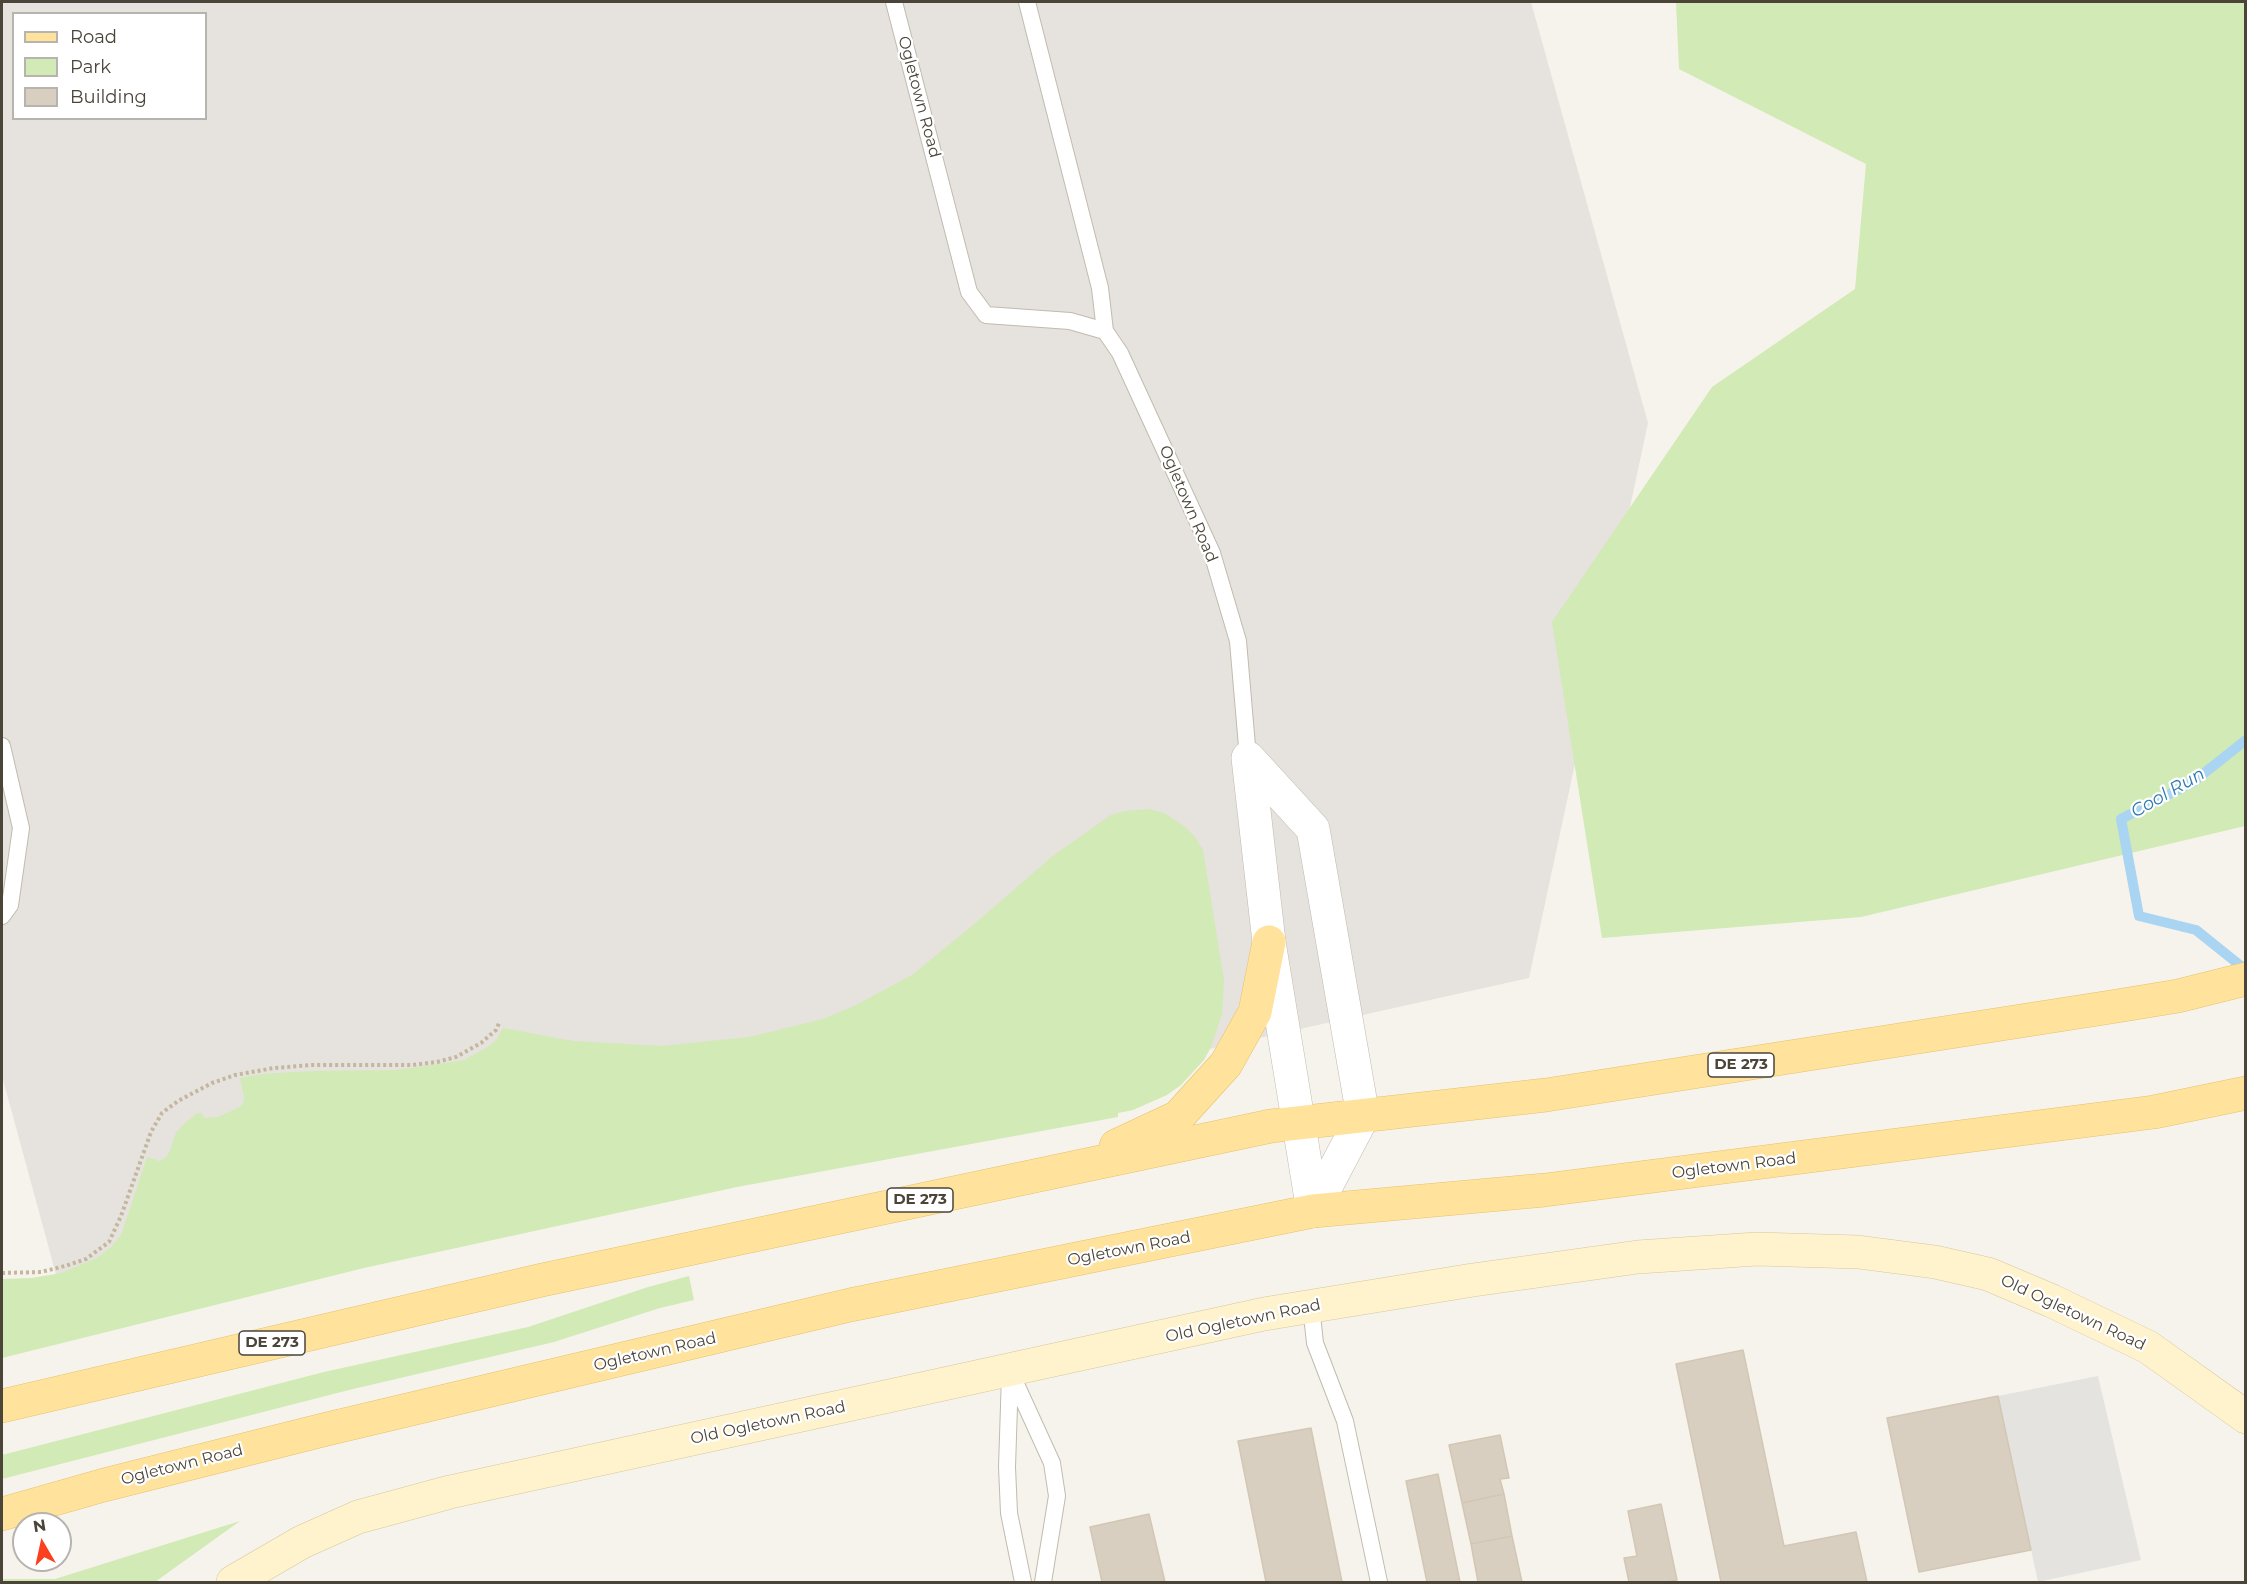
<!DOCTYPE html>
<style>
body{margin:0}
#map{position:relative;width:2247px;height:1584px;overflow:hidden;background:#f6f3ec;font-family:Montserrat,sans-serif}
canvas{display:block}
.frame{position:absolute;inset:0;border:3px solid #4b4439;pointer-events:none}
.legend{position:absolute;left:12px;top:12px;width:195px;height:108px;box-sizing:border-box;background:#fff;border:2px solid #b7b4b0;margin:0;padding:8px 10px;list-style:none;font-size:18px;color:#4b4439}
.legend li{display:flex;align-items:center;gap:12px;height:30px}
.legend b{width:30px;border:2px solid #b7b4b0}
.north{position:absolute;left:12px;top:1512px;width:60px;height:60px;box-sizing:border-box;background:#fff;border:2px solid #b7b4b0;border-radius:50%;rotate:351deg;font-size:16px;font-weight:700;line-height:24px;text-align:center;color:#4b4439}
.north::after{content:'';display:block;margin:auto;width:21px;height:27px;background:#fc3f1d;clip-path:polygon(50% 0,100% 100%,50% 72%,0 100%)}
</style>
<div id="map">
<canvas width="2247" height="1584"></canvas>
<div class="frame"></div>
<ul class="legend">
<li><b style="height:8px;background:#ffe39c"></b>Road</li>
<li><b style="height:16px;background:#d2eab5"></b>Park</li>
<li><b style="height:16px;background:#d8cfc1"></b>Building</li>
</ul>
<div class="north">N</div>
</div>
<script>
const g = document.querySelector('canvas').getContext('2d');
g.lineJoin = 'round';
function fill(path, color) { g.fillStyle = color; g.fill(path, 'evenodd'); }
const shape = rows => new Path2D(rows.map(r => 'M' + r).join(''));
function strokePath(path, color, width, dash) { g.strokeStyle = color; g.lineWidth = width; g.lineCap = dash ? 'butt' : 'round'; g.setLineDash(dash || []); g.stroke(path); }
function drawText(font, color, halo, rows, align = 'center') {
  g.font = font + ' Montserrat,sans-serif'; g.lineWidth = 4.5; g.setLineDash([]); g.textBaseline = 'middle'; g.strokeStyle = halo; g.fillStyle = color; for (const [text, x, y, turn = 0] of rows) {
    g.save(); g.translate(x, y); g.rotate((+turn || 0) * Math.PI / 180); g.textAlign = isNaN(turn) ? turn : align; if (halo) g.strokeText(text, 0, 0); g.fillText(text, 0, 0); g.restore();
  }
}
fill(shape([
 [2,2,1531,2,1648,423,1529,978,64,1304,2,1076],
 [14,14,206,14,206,118,14,118]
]), '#e6e2dd');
fill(shape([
 [1676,2,2245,2,2245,826,1861,917,1602,938,1552,622,1712,387,1855,289,1866,164,1679,69],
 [1149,809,1164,813,1184,826,1195,837,1203,850,1224,980,1222,1014,1211,1047,1204,1060,1181,1085,1167,1095,1133,1110,1118,1113,1118,1117,737,1187,364,1268,2,1358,2,1279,32,1278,61,1273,97,1258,111,1247,121,1235,147,1157,159,1161,165,1158,169,1153,176,1133,185,1123,197,1113,202,1113,204,1118,218,1117,238,1108,243,1104,244,1097,240,1078,263,1074,313,1071,396,1070,453,1062,464,1060,488,1047,497,1039,503,1028,573,1041,662,1046,749,1037,823,1019,856,1005,912,975,972,926,1054,855,1111,815,1125,811],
 [689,1276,694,1300,660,1308,554,1342,349,1390,2,1479,2,1455,324,1372,528,1327,648,1287],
 [240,1521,155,1582,2,1582,2,1579,55,1579]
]), '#d2eab5');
fill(shape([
 [2098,1376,2141,1560,2038,1582,1998,1396]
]), '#e5e3e0');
strokePath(shape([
 [2246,740,2193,782,2121,819,2139,916,2196,930,2246,970]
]), '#a9d4f2', 10);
const building = shape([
 [1743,1350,1784,1546,1856,1532,1867,1582,1721,1582,1676,1364,1743,1350],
 [1998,1396,2031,1550,1919,1572,1887,1418,1998,1396],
 [1311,1428,1342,1582,1266,1582,1238,1441,1311,1428],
 [1500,1435,1509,1478,1500,1479,1504,1494,1462,1503,1449,1445,1500,1435],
 [1438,1474,1460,1582,1427,1582,1406,1481,1438,1474],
 [1504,1494,1512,1536,1471,1544,1462,1503,1504,1494],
 [1661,1504,1677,1580,1665,1582,1629,1582,1624,1558,1637,1556,1628,1511,1661,1504],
 [1149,1514,1165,1582,1102,1582,1090,1527,1149,1514],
 [1512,1536,1522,1582,1478,1582,1471,1544,1512,1536]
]);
fill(building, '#d8cfc1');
strokePath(building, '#d3c7b4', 1.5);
const lane = shape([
 [894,2,969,292,986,315,1070,321,1105,331],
 [1027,2,1100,288,1105,331,1120,353,1212,553,1238,641,1248,758],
 [2,746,21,828,10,905,2,916],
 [1311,1306,1315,1343,1345,1421,1379,1582],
 [1010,1371,1052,1463,1057,1496,1043,1582],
 [1010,1375,1007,1467,1009,1513,1023,1582]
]);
const street = shape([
 [1248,758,1313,829,1363,1116,1313,1211],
 [1248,758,1269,942,1313,1211]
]);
const secondary = shape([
 [233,1582,302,1542,358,1517,450,1492,1264,1314,1473,1280,1638,1257,1757,1249,1858,1252,1935,1262,1988,1274,2052,1301,2148,1347,2246,1417]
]);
const primary = shape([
 [1116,1146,1178,1117,1226,1064,1255,1012,1269,942],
 [2,1406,542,1280,1271,1126,1546,1095,2117,1006,2178,996,2246,979],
 [2,1514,104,1485,327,1429,850,1305,1313,1211,1545,1190,2154,1112,2246,1093]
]);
strokePath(lane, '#c2bbae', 18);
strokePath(street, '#c2bbae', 34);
strokePath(secondary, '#d6c79b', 34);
strokePath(primary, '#e6c16a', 34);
strokePath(shape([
 [2,1273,41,1272,65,1266,86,1259,109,1242,121,1216,151,1132,162,1113,178,1101,212,1083,235,1075,274,1068,311,1065,412,1065,437,1062,456,1057,481,1043,496,1030,500,1021]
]), '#c4b79f', 4, [3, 3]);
strokePath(lane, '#fff', 16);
strokePath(street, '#fff', 33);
strokePath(secondary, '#fff3cd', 33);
strokePath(primary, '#ffe39c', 33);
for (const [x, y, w] of [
 [1741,1065,66],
 [920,1200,66],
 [272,1343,66]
]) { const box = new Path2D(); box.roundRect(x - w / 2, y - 12, w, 24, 4.5); g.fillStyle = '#fff'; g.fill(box); strokePath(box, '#4b4439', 1.5); }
drawText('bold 15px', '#4b4439', null, [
 ["DE 273",1741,1065],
 ["DE 273",920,1200],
 ["DE 273",272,1343]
]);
drawText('16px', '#4b4439', '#fff', [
 ["Ogletown Road",919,97,75],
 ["Ogletown Road",1188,504,67],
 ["Ogletown Road",1734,1166,-7],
 ["Ogletown Road",1129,1249,-11],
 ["Old Ogletown Road",2073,1313,25],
 ["Old Ogletown Road",1243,1321,-12],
 ["Ogletown Road",655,1352,-13],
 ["Old Ogletown Road",768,1423,-12],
 ["Ogletown Road",182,1465,-14]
]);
drawText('italic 18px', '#2e7ab2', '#fff', [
 ["Cool Run",2168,793,-30]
]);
</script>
